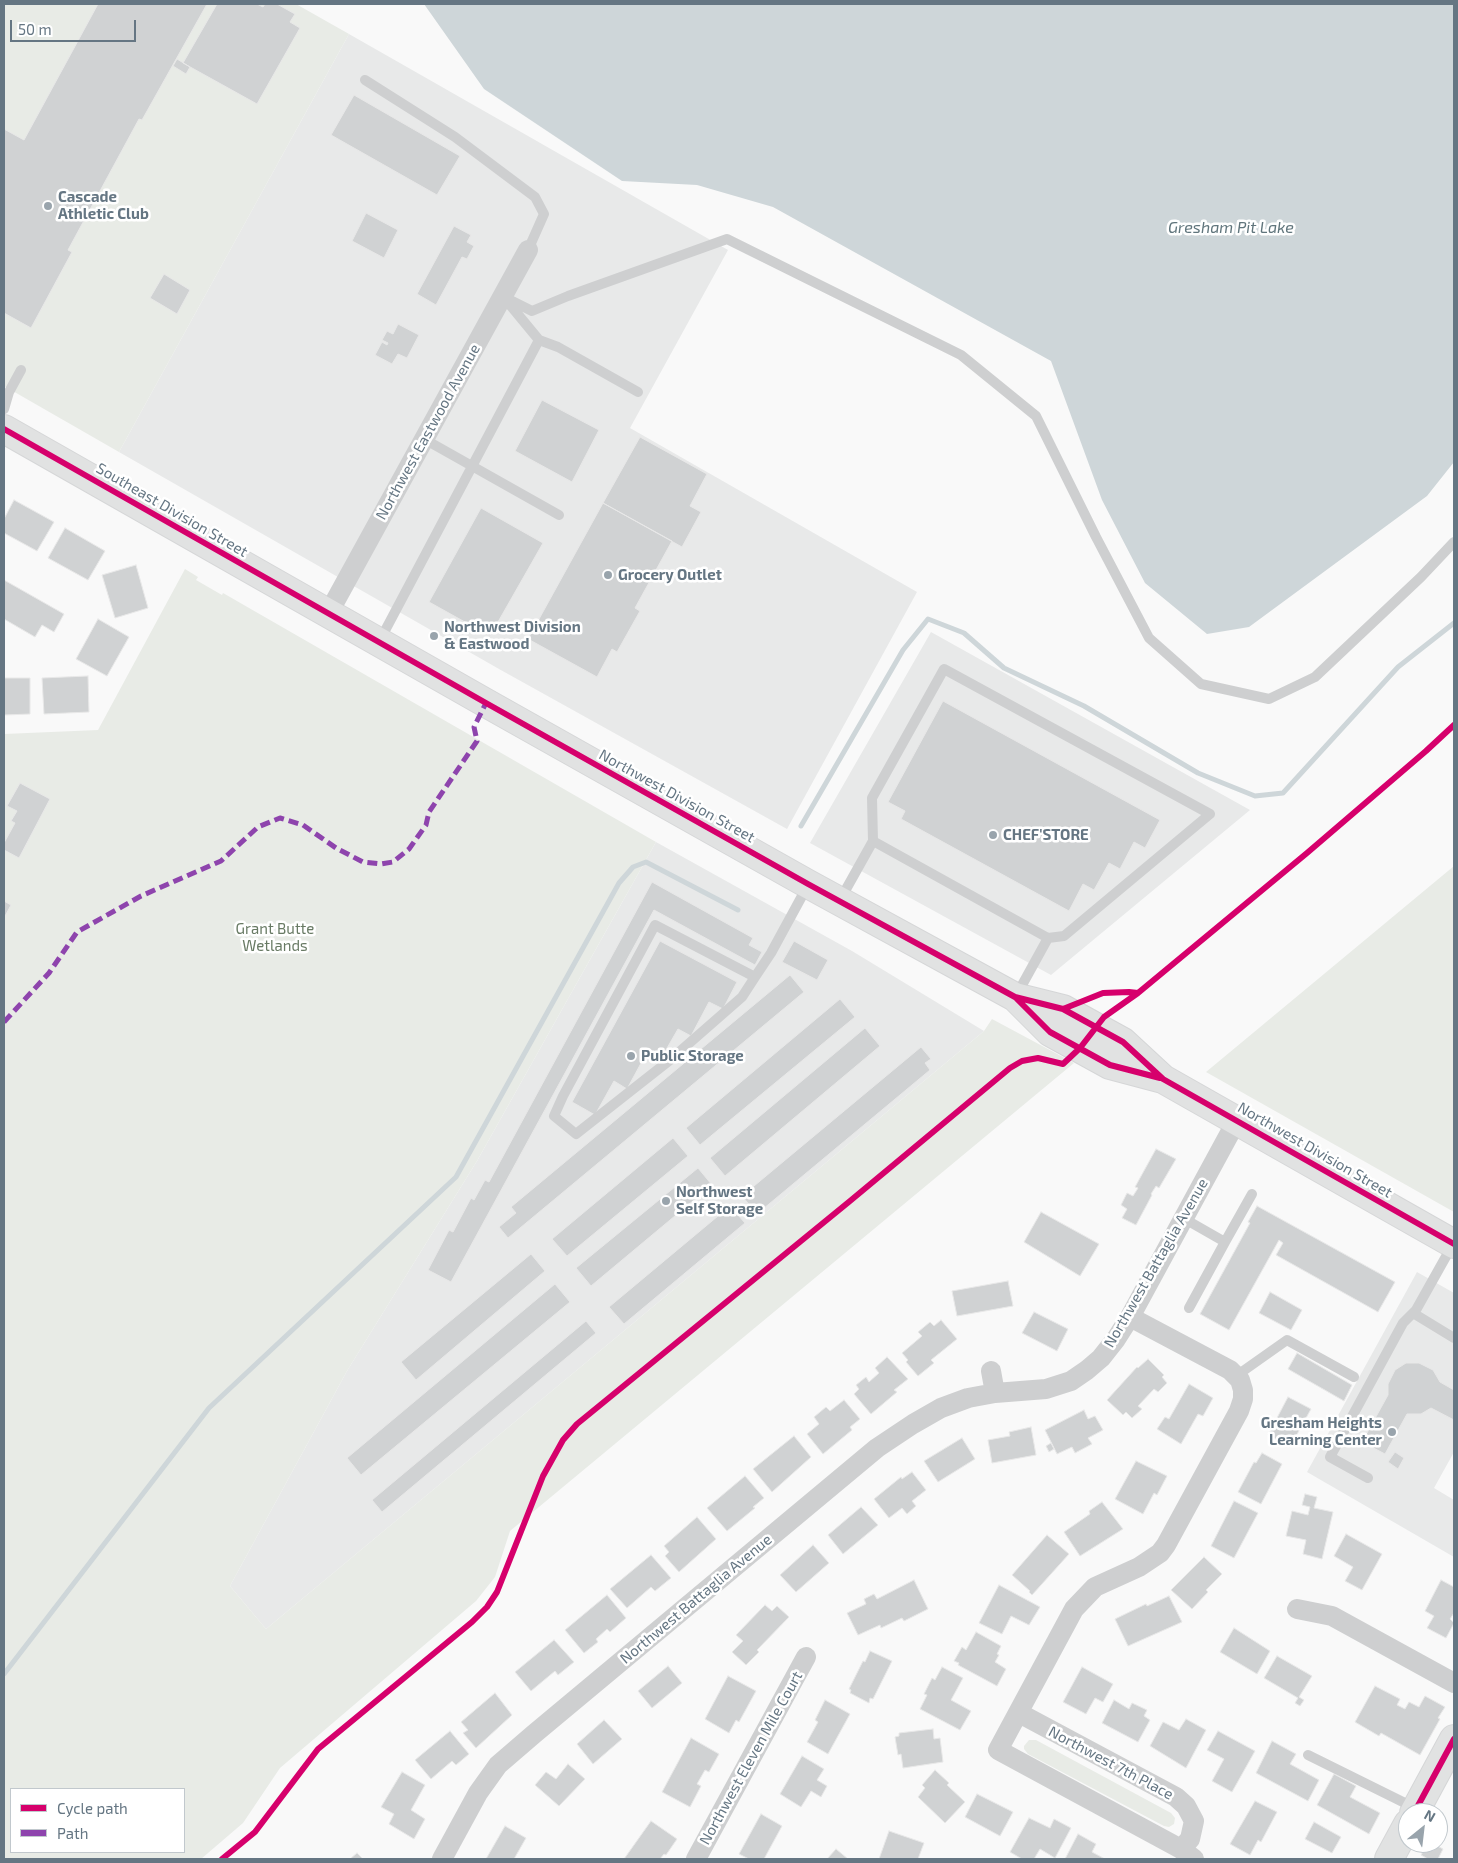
<!DOCTYPE html>
<style>
body{margin:0}
#map{position:relative;width:1458px;height:1863px;overflow:hidden;background:#f9f9f9;font-family:"Exo 2",sans-serif}
canvas{display:block}
.frame{position:absolute;inset:0;border:5px solid #657683;pointer-events:none}
.legend{position:absolute;left:10px;top:1788px;width:175px;height:65px;box-sizing:border-box;background:#fff;border:1px solid #c1c8cd;margin:0;padding:6px 9px;list-style:none;font-size:15px;color:#657683}
.legend li{display:flex;align-items:center;gap:10px;height:25px}
.legend b{width:25px;border:1px solid #c1c8cd}
.north{position:absolute;left:1398px;top:1803px;width:50px;height:50px;box-sizing:border-box;background:#fff;border:1px solid #c1c8cd;border-radius:50%;rotate:29deg;font-size:14px;font-weight:700;line-height:20px;text-align:center;color:#657683}
.north::after{content:'';display:block;margin:auto;width:18px;height:22px;background:#99a4ac;clip-path:polygon(50% 0,100% 100%,50% 72%,0 100%)}
.scale{position:absolute;left:10px;top:20px;width:126px;height:22px;box-sizing:border-box;border:2px solid #657683;border-top:0;padding-left:6px;font-size:15px;line-height:18px;white-space:nowrap;color:#657683;-webkit-text-stroke:4px #fff;paint-order:stroke}
</style>
<div id="map">
<canvas width="1458" height="1863"></canvas>
<div class="frame"></div>
<ul class="legend">
<li><b style="height:6px;background:#d6006c"></b>Cycle path</li>
<li><b style="height:6px;background:#8e44ad"></b>Path</li>
</ul>
<div class="north">N</div>
<div class="scale">50 m</div>
</div>
<script>
const g = document.querySelector('canvas').getContext('2d');
g.lineJoin = 'round';
function fill(path, color) { g.fillStyle = color; g.fill(path, 'evenodd'); }
const shape = rows => new Path2D(rows.map(r => 'M' + r).join(''));
function strokePath(path, color, width, dash) { g.strokeStyle = color; g.lineWidth = width; g.lineCap = dash ? 'butt' : 'round'; g.setLineDash(dash || []); g.stroke(path); }
function drawText(font, color, halo, rows, align = 'center') {
  g.font = font + ' "Exo 2",sans-serif'; g.lineWidth = 5; g.setLineDash([]); g.textBaseline = 'middle'; g.strokeStyle = halo; g.fillStyle = color; for (const [text, x, y, turn = 0] of rows) {
    g.save(); g.translate(x, y); g.rotate((+turn || 0) * Math.PI / 180); g.textAlign = isNaN(turn) ? turn : align; if (halo) g.strokeText(text, 0, 0); g.fillText(text, 0, 0); g.restore();
  }
}
fill(shape([
 [349,34,728,250,630,428,917,592,787,829,499,669,119,452],
 [931,632,1250,810,1051,975,810,843],
 [656,842,852,951,984,1031,266,1629,230,1586,347,1371,477,1161],
 [1417,1272,1454,1293,1454,1452,1434,1488,1454,1500,1454,1557,1307,1472]
]), '#e8e9e9');
fill(shape([
 [4,4,296,4,349,34,119,452,4,386],
 [185,569,198,577,196,580,222,595,223,593,656,842,477,1161,347,1371,230,1586,266,1629,984,1031,992,1019,1074,1063,510,1531,495,1577,476,1601,280,1768,243,1823,201,1859,4,1859,4,734,98,730],
 [11,1789,184,1789,184,1852,11,1852],
 [1454,866,1454,1212,1206,1072],
 [1029,1740,1036,1740,1171,1813,1175,1818,1174,1824,1169,1827,1164,1826,1028,1754,1024,1749,1024,1746]
]), '#e8ebe6');
fill(shape([
 [424,4,1454,4,1454,462,1427,496,1249,627,1207,634,1145,583,1102,500,1051,361,773,207,697,185,622,181,484,89]
]), '#ced6d9');
strokePath(shape([
 [801,826,903,650,928,619,964,633,1004,668,1084,706,1198,773,1255,796,1283,793,1398,667,1454,623],
 [4,1674,209,1408,456,1177,619,883,633,867,646,862,738,910]
]), '#ced6d9', 5);
const building = shape([
 [98,4,207,4,142,120,139,119,68,250,72,252,31,328,4,313,4,129,24,140,98,4],
 [217,4,257,4,263,7,265,4,277,4,295,14,290,22,300,28,257,104,183,63,217,4],
 [177,59,190,67,186,74,173,66,177,59],
 [354,95,460,156,437,195,331,135,354,95],
 [366,213,398,230,384,258,352,241,366,213],
 [454,226,471,235,467,242,474,246,467,259,462,257,436,305,417,294,454,226],
 [164,274,190,290,177,314,150,298,164,274],
 [398,324,419,335,407,358,398,354,392,364,375,355,382,342,387,345,388,343,382,340,387,331,393,334,398,324],
 [542,400,599,430,572,482,515,451,542,400],
 [640,437,707,474,690,506,701,512,682,547,603,503,640,437],
 [14,500,54,522,37,551,4,533,4,519,14,500],
 [603,503,672,541,635,608,640,611,617,652,612,649,597,677,528,639,603,503],
 [481,508,543,543,490,636,429,602,481,508],
 [65,528,105,551,88,580,48,558,65,528],
 [136,565,148,608,115,618,102,575,136,565],
 [4,580,64,614,54,632,42,625,35,637,4,619,4,580],
 [98,619,129,637,107,676,76,659,98,619],
 [88,676,89,712,44,714,42,678,88,676],
 [4,678,30,678,30,714,4,715,4,678],
 [943,701,1160,820,1145,848,1134,842,1120,869,1109,863,1094,890,1083,884,1069,911,901,819,905,811,888,802,943,701],
 [20,783,50,799,19,858,4,850,4,843,15,823,11,821,17,811,7,806,20,783],
 [652,882,753,938,749,945,762,952,755,965,654,910,451,1282,428,1270,449,1230,453,1232,471,1198,474,1200,485,1180,489,1182,652,882],
 [4,901,11,905,4,918,4,901],
 [660,941,737,982,723,1009,709,1002,691,1036,678,1029,659,1062,646,1054,627,1089,614,1081,595,1115,572,1102,660,941],
 [794,941,828,960,817,980,782,962,794,941],
 [790,975,804,992,508,1238,499,1227,516,1213,511,1207,790,975],
 [840,999,855,1017,700,1145,686,1128,840,999],
 [865,1028,880,1046,725,1176,710,1158,865,1028],
 [921,1047,931,1059,925,1063,930,1070,757,1214,742,1196,921,1047],
 [673,1138,688,1156,567,1256,552,1239,673,1138],
 [1156,1149,1176,1159,1159,1188,1156,1186,1151,1194,1152,1195,1136,1225,1122,1218,1127,1209,1121,1205,1127,1193,1133,1196,1138,1188,1135,1187,1156,1149],
 [698,1168,712,1185,591,1286,576,1268,698,1168],
 [730,1206,745,1223,624,1324,609,1307,730,1206],
 [1257,1206,1395,1282,1378,1312,1276,1255,1283,1243,1279,1240,1229,1330,1200,1314,1250,1223,1248,1222,1257,1206],
 [1041,1212,1099,1244,1080,1276,1024,1242,1041,1212],
 [531,1254,545,1271,416,1380,401,1362,531,1254],
 [1008,1281,1013,1306,957,1316,952,1291,1008,1281],
 [555,1284,570,1302,361,1475,347,1458,555,1284],
 [1270,1292,1302,1310,1291,1330,1259,1313,1270,1292],
 [1034,1312,1068,1329,1057,1351,1022,1333,1034,1312],
 [941,1320,957,1339,931,1360,934,1363,918,1376,906,1362,908,1360,902,1353,922,1336,918,1332,930,1322,934,1326,941,1320],
 [586,1321,596,1333,382,1512,372,1500,586,1321],
 [1297,1353,1352,1385,1344,1401,1288,1369,1297,1353],
 [887,1357,908,1379,894,1390,897,1392,871,1414,854,1394,859,1389,856,1385,866,1377,869,1382,879,1373,875,1368,887,1357],
 [1148,1359,1164,1375,1162,1377,1167,1383,1158,1392,1154,1389,1138,1406,1142,1409,1132,1418,1126,1412,1123,1415,1107,1400,1137,1367,1138,1368,1148,1359],
 [1406,1363,1419,1363,1433,1370,1440,1382,1454,1390,1454,1420,1431,1408,1421,1414,1407,1414,1385,1454,1362,1442,1388,1395,1388,1384,1395,1370,1406,1363],
 [1189,1384,1213,1398,1203,1416,1198,1414,1181,1444,1157,1429,1165,1417,1169,1419,1189,1384],
 [1288,1397,1311,1409,1290,1447,1268,1435,1288,1397],
 [844,1400,860,1419,850,1427,852,1430,823,1454,807,1434,819,1424,814,1417,826,1407,830,1411,844,1400],
 [1084,1410,1088,1419,1095,1416,1103,1430,1088,1438,1092,1444,1075,1453,1072,1447,1057,1454,1045,1430,1084,1410],
 [1031,1427,1036,1455,992,1463,988,1440,1010,1436,1009,1432,1031,1427],
 [794,1436,811,1457,772,1492,753,1469,794,1436],
 [962,1438,975,1459,938,1482,924,1461,962,1438],
 [1051,1443,1054,1449,1049,1452,1046,1446,1051,1443],
 [1395,1452,1404,1458,1398,1469,1388,1462,1395,1452],
 [1262,1453,1282,1464,1261,1504,1238,1492,1254,1462,1256,1463,1262,1453],
 [1136,1461,1167,1476,1157,1495,1154,1493,1143,1514,1115,1499,1136,1461],
 [912,1472,926,1490,912,1501,916,1506,907,1514,902,1508,889,1518,874,1499,901,1477,902,1479,912,1472],
 [745,1476,764,1498,753,1507,755,1508,727,1531,707,1508,745,1476],
 [1305,1494,1317,1497,1314,1508,1333,1512,1322,1559,1303,1554,1306,1540,1286,1536,1292,1511,1308,1515,1310,1507,1302,1505,1305,1494],
 [1234,1501,1258,1513,1234,1558,1211,1546,1234,1501],
 [1102,1502,1123,1529,1080,1556,1064,1532,1090,1514,1089,1511,1102,1502],
 [861,1507,878,1525,843,1554,828,1535,861,1507],
 [697,1517,716,1539,679,1572,665,1556,669,1552,664,1546,697,1517],
 [1346,1534,1382,1554,1362,1590,1345,1581,1353,1567,1334,1556,1346,1534],
 [1047,1535,1069,1554,1032,1595,1029,1592,1030,1591,1012,1575,1047,1535],
 [813,1545,829,1563,796,1592,780,1575,813,1545],
 [651,1555,671,1578,655,1591,651,1587,627,1608,610,1589,651,1555],
 [1204,1557,1222,1574,1206,1590,1208,1592,1192,1609,1171,1590,1204,1557],
 [914,1580,928,1609,904,1621,902,1618,881,1628,880,1625,858,1635,847,1613,866,1604,864,1599,874,1594,877,1599,914,1580],
 [1441,1580,1454,1587,1454,1613,1450,1619,1454,1623,1446,1638,1427,1628,1434,1616,1425,1611,1441,1580],
 [999,1585,1040,1607,1029,1625,1011,1616,1002,1634,979,1623,999,1585],
 [607,1595,626,1618,610,1632,607,1629,596,1639,598,1642,584,1653,565,1630,607,1595],
 [1169,1596,1182,1622,1128,1646,1115,1619,1146,1604,1147,1606,1169,1596],
 [765,1605,772,1611,777,1606,789,1617,757,1650,759,1652,746,1665,732,1652,743,1641,736,1635,765,1605],
 [1234,1628,1270,1651,1257,1674,1220,1652,1234,1628],
 [976,1632,1001,1646,997,1654,999,1655,995,1662,1006,1669,997,1686,958,1665,959,1663,954,1661,962,1647,966,1650,976,1632],
 [554,1640,574,1662,558,1675,555,1671,531,1691,515,1672,554,1640],
 [870,1651,892,1661,873,1699,870,1698,869,1703,850,1693,851,1690,849,1689,863,1661,865,1662,870,1651],
 [1277,1656,1312,1676,1299,1697,1304,1700,1300,1706,1295,1703,1298,1698,1264,1678,1277,1656],
 [668,1666,682,1683,652,1708,638,1691,668,1666],
 [942,1667,963,1678,951,1700,971,1711,960,1730,920,1709,927,1695,924,1694,932,1678,935,1680,942,1667],
 [1082,1667,1113,1684,1103,1702,1095,1698,1086,1714,1063,1702,1082,1667],
 [728,1676,756,1691,739,1722,736,1720,729,1733,705,1719,728,1676],
 [1375,1686,1400,1699,1397,1705,1405,1709,1409,1702,1419,1707,1425,1696,1445,1707,1438,1718,1440,1719,1420,1755,1381,1733,1379,1736,1355,1722,1375,1686],
 [495,1693,512,1715,476,1748,463,1733,468,1730,461,1722,495,1693],
 [825,1700,850,1714,828,1754,807,1742,818,1722,815,1720,825,1700],
 [1114,1700,1129,1709,1132,1703,1147,1710,1144,1716,1150,1720,1138,1742,1102,1723,1114,1700],
 [1186,1719,1206,1730,1186,1768,1150,1746,1163,1722,1179,1730,1186,1719],
 [604,1720,622,1739,593,1764,577,1744,604,1720],
 [933,1729,934,1739,940,1738,943,1762,903,1768,901,1754,898,1755,895,1737,899,1736,899,1733,933,1729],
 [450,1731,469,1754,456,1765,452,1761,431,1779,415,1760,450,1731],
 [1218,1731,1255,1751,1232,1792,1212,1781,1224,1759,1207,1750,1218,1731],
 [691,1738,719,1754,709,1772,705,1770,697,1784,701,1786,690,1807,662,1792,691,1738],
 [1272,1741,1296,1754,1290,1764,1319,1780,1308,1801,1256,1773,1272,1741],
 [802,1756,824,1769,817,1780,827,1786,821,1797,811,1791,801,1807,780,1794,802,1756],
 [568,1764,585,1779,559,1806,535,1785,546,1772,556,1779,568,1764],
 [935,1770,949,1783,947,1785,965,1802,945,1823,918,1797,925,1788,922,1785,935,1770],
 [402,1772,425,1785,411,1810,425,1819,414,1839,389,1824,394,1814,381,1807,402,1772],
 [1334,1774,1356,1786,1350,1797,1380,1813,1369,1834,1317,1805,1334,1774],
 [977,1794,1013,1812,1000,1836,965,1817,977,1794],
 [1255,1801,1277,1812,1261,1842,1258,1840,1250,1855,1230,1844,1255,1801],
 [761,1814,782,1826,764,1859,749,1859,739,1854,761,1814],
 [1029,1818,1050,1828,1054,1819,1071,1828,1055,1858,1040,1849,1034,1859,1022,1859,1010,1852,1029,1818],
 [651,1821,677,1839,666,1855,664,1854,660,1859,624,1859,651,1821],
 [1314,1822,1341,1837,1332,1853,1305,1839,1314,1822],
 [505,1826,526,1838,514,1859,486,1859,505,1826],
 [889,1831,924,1843,918,1859,879,1859,889,1831],
 [1078,1834,1096,1844,1092,1852,1105,1859,1065,1859,1078,1834],
 [1428,1843,1432,1843,1443,1849,1438,1859,1428,1859,1421,1855,1428,1843],
 [836,1849,848,1859,827,1859,836,1849],
 [357,1853,363,1859,350,1859,357,1853]
]);
fill(building, '#d0d2d3');
strokePath(building, '#e8e8e8', 1);
const secondary = shape([
 [1414,1813,1454,1739],
 [1389,1859,1408,1824]
]);
const primary = shape([
 [4,429,486,703,808,884,1015,997,1063,1009,1123,1042,1163,1079,1454,1244],
 [1016,998,1050,1032,1110,1065,1159,1078]
]);
strokePath(secondary, '#d5d6d7', 30);
strokePath(primary, '#d5d6d7', 30);
strokePath(shape([
 [365,80,455,137,535,197,544,214,528,250],
 [502,296,532,311,568,296,727,239,961,355,1036,416,1096,537,1149,638,1201,684,1269,699,1315,677,1421,577,1454,542],
 [539,340,558,347,638,392],
 [4,409,9,392,21,370],
 [424,439,559,515],
 [379,642,539,340,506,300],
 [873,841,1048,938],
 [840,900,873,841,872,798,944,669,1210,814,1064,936,1048,938,1016,996],
 [755,977,655,925,563,1096,554,1116,576,1134,670,1060,742,997,755,977,771,953,808,885],
 [1183,1218,1225,1242,1252,1194],
 [1189,1308,1225,1242],
 [1413,1313,1454,1338],
 [1236,1376,1287,1340,1354,1377],
 [1368,1478,1330,1457,1403,1323,1416,1310,1453,1244],
 [1308,1755,1415,1808]
]), '#cecfd0', 10);
strokePath(shape([
 [328,614,528,250],
 [1130,1317,1230,1370,1240,1380,1243,1390,1243,1399,1239,1411,1166,1545,1160,1553,1139,1567,1095,1587,1074,1609,998,1750,1181,1849,1194,1859],
 [991,1371,995,1393],
 [1297,1609,1332,1616,1454,1683],
 [1019,1713,1176,1797,1186,1806,1194,1821,1190,1839,1181,1849],
 [442,1859,478,1793,498,1765,534,1734,877,1448,913,1424,941,1408,968,1398,995,1393,1046,1389,1071,1381,1087,1370,1101,1358,1116,1339,1130,1317,1237,1120],
 [696,1859,806,1657]
]), '#cecfd0', 20);
strokePath(secondary, '#e1e2e2', 28);
strokePath(primary, '#e1e2e2', 28);
strokePath(shape([
 [4,1022,49,973,77,932,141,896,221,861,258,827,280,818,303,825,336,848,363,862,381,864,393,862,409,849,426,825,429,812,477,741,474,727,486,703]
]), '#8e44ad', 5, [10, 5]);
strokePath(shape([
 [4,429,486,703,808,884,1015,997,1063,1009,1123,1042,1163,1079,1454,1244],
 [1017,999,1050,1032,1110,1065,1160,1078],
 [1063,1009,1103,993,1129,992,1138,993],
 [1414,1813,1454,1739],
 [222,1859,255,1832,318,1749,472,1622,487,1607,497,1592,543,1476,563,1440,577,1424,850,1201,1010,1068,1022,1061,1038,1058,1063,1064,1080,1048,1104,1017,1138,993,1307,853,1426,751,1454,725]
]), '#d6006c', 6);
for (const [x, y, r, color] of [
 [48,206,5,"#99a4ac"],
 [608,575,5,"#99a4ac"],
 [434,636,5,"#99a4ac"],
 [993,835,5,"#99a4ac"],
 [631,1056,5,"#99a4ac"],
 [666,1201,5,"#99a4ac"],
 [1392,1432,5,"#99a4ac"]
]) { const dot = new Path2D(); dot.arc(x, y, r, 0, 2 * Math.PI); g.fillStyle = color; g.fill(dot); strokePath(dot, '#fff', 2); }
drawText('bold 15px', '#657683', '#fff', [
 ["Cascade",58,197],
 ["Athletic Club",58,214],
 ["Grocery Outlet",618,575],
 ["Northwest Division",444,627],
 ["& Eastwood",444,644],
 ["CHEF'STORE",1003,835],
 ["Public Storage",641,1056],
 ["Northwest",676,1192],
 ["Self Storage",676,1209],
 ["Gresham Heights",1382,1423,"right"],
 ["Learning Center",1382,1440,"right"]
], 'left');
drawText('15px', '#657683', '#fff', [
 ["Northwest Eastwood Avenue",428,432,-61],
 ["Southeast Division Street",172,510,30],
 ["Northwest Division Street",677,796,29],
 ["Northwest Division Street",1315,1150,30],
 ["Northwest Battaglia Avenue",1156,1263,-60],
 ["Northwest Battaglia Avenue",696,1599,-40],
 ["Northwest Eleven Mile Court",751,1758,-61],
 ["Northwest 7th Place",1111,1763,28]
]);
drawText('15px', '#687a64', '#fff', [
 ["Grant Butte",275,929],
 ["Wetlands",275,946]
]);
drawText('italic 16px', '#60757c', '#fff', [
 ["Gresham Pit Lake",1231,228]
]);
</script>
